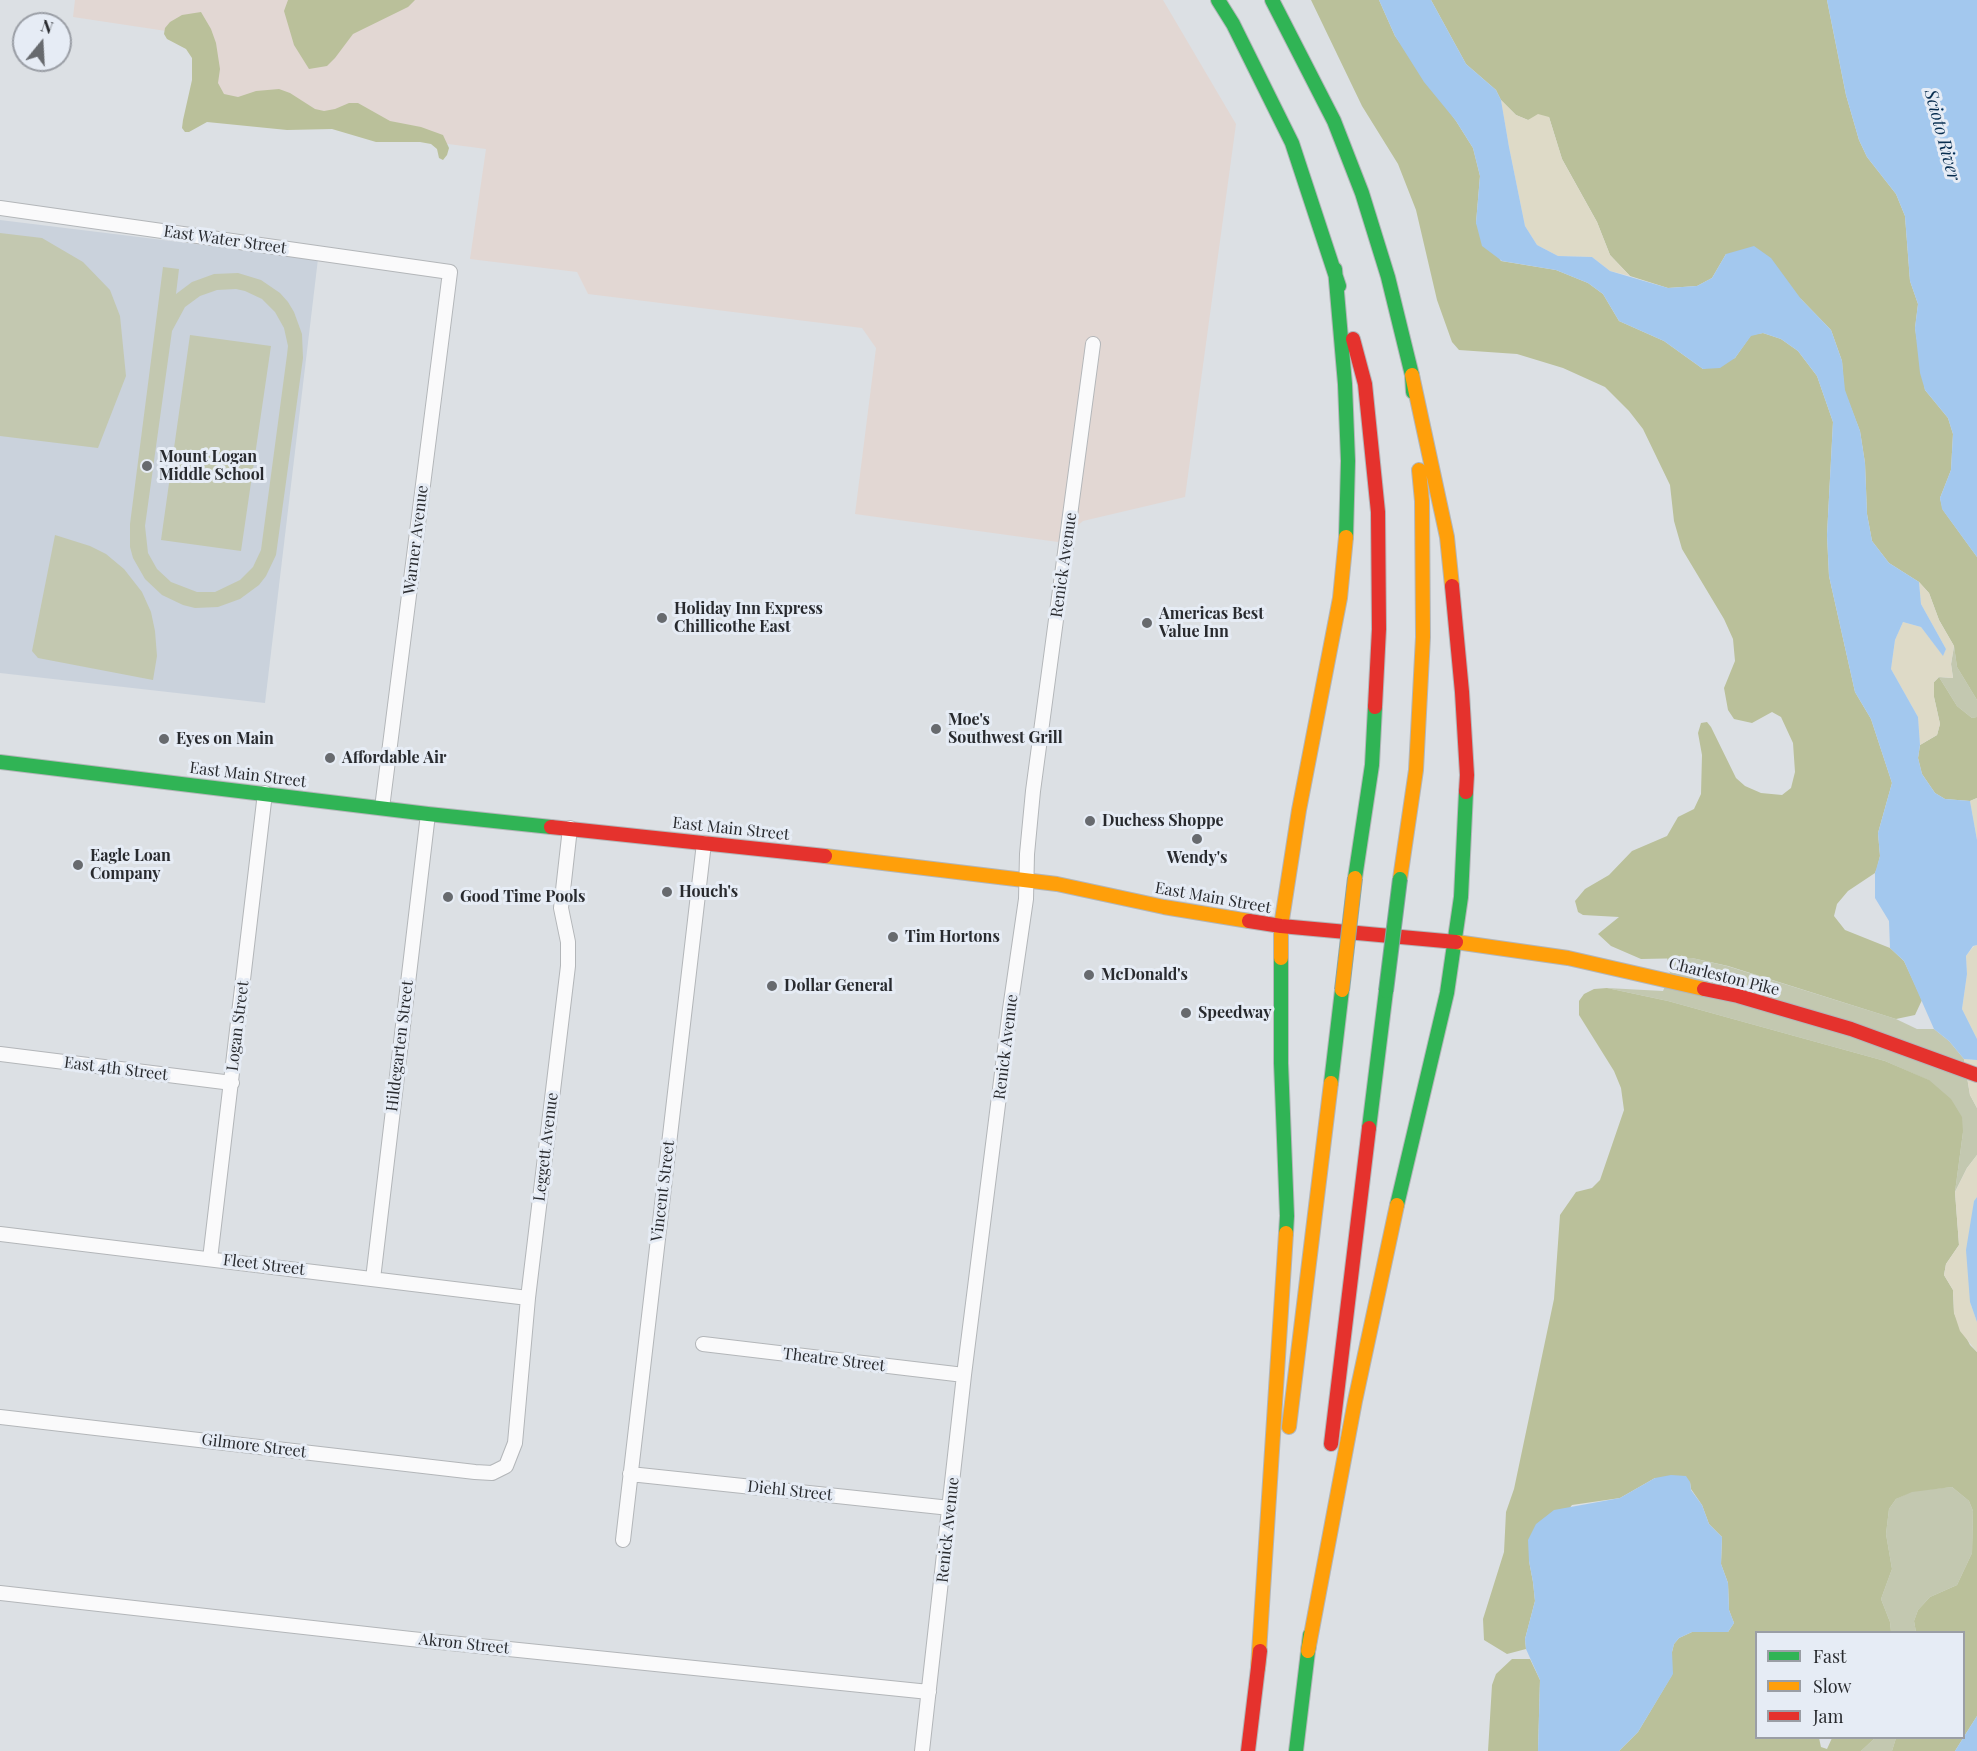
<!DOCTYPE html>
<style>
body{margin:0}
#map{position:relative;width:1977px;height:1751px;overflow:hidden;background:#dce0e4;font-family:"Playfair Display",serif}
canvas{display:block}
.legend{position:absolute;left:1755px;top:1631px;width:210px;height:108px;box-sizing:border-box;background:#e6ecf5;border:2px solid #9a9ea5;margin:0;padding:8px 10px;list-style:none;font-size:18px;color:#282a2e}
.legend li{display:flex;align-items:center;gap:12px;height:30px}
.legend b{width:30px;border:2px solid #9a9ea5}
.north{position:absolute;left:12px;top:12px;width:60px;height:60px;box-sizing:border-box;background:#e6ecf5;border:2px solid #9a9ea5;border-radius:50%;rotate:18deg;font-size:16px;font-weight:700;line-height:24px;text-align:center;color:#282a2e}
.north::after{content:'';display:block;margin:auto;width:21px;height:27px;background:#676a6e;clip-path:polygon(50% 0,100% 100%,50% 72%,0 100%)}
</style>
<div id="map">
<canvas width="1977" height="1751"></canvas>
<ul class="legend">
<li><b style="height:8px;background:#30b455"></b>Fast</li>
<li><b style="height:8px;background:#ff9f0a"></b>Slow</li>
<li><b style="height:8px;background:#e5322d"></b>Jam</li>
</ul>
<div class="north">N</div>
</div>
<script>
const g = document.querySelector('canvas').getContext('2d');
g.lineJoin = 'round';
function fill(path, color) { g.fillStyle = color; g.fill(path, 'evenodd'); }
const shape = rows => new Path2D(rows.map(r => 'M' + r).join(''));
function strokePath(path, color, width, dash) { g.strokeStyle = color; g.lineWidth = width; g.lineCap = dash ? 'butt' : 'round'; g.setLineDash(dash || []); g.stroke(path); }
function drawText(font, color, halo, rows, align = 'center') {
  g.font = font + ' "Playfair Display",serif'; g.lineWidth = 6; g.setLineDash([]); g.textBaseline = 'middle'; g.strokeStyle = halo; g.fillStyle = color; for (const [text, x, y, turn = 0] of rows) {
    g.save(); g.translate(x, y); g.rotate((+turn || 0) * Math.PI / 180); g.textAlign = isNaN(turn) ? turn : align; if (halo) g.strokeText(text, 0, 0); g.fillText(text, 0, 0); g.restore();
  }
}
fill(shape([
 [75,0,1163,0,1236,124,1185,497,1083,521,1058,542,855,514,876,348,862,328,588,294,577,272,470,259,486,149,199,111,206,37,73,17]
]), '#e2d7d3');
fill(shape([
 [0,220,318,259,265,703,0,673]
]), '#cad2dc');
fill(shape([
 [0,233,42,238,83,262,110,290,120,316,126,376,98,448,0,436],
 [163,267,179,269,176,294,192,282,214,274,238,273,261,280,280,293,288,302,294,312,302,334,303,358,276,555,266,576,259,585,240,599,218,607,195,608,183,605,162,595,145,579,133,558,130,547,130,524],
 [236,289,245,291,262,299,275,312,284,328,288,346,287,355,261,550,253,567,240,580,215,592,197,592,171,582,157,569,148,553,145,526,172,331,185,307,200,296,217,290],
 [190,335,271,346,241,551,161,540],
 [55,535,90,546,106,554,124,569,142,592,151,612,155,631,157,656,153,680,38,658,32,651],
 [1954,646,1957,667,1977,700,1977,717,1972,718,1957,706,1939,677,1953,678,1951,664],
 [1667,958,1692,958,1727,966,1896,1019,1917,1029,1934,1029,1949,1041,1964,1059,1970,1095,1977,1108,1977,1155,1967,1168,1955,1192,1963,1132,1928,1080,1885,1061,1668,1001,1607,988,1663,991,1670,974],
 [1952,1487,1969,1501,1973,1511,1972,1553,1957,1585,1930,1597,1918,1610,1914,1621,1916,1632,1891,1632,1890,1622,1881,1599,1892,1569,1886,1534,1889,1509,1896,1499,1912,1491],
 [1875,1738,1896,1738,1892,1751,1861,1751]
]), '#c3c8b0');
fill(shape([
 [288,0,415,0,408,7,353,34,335,58,327,66,309,69,294,45,284,11],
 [1311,0,1379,0,1395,36,1456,121,1473,148,1480,176,1476,223,1501,261,1556,270,1588,283,1603,294,1619,321,1664,341,1703,369,1735,358,1751,335,1763,333,1781,339,1798,351,1817,376,1833,422,1827,535,1829,576,1855,692,1871,719,1892,783,1878,833,1880,856,1877,868,1875,873,1848,891,1837,904,1834,916,1845,930,1890,948,1904,961,1922,1000,1915,1015,1896,1019,1728,966,1692,958,1641,959,1611,946,1598,934,1619,917,1583,915,1578,912,1575,901,1585,889,1609,875,1632,851,1667,836,1678,817,1694,809,1701,794,1702,755,1698,733,1701,723,1707,722,1711,727,1736,778,1745,786,1761,793,1782,795,1791,788,1795,772,1793,743,1781,717,1772,712,1752,723,1734,719,1728,710,1724,688,1735,661,1733,639,1724,619,1682,549,1674,521,1670,485,1643,429,1629,411,1605,387,1563,368,1517,354,1459,350,1452,342,1437,300,1416,210,1398,164,1362,106],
 [1431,0,1827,0,1846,95,1859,140,1867,157,1896,194,1905,216,1910,281,1918,304,1915,328,1925,390,1948,418,1953,434,1951,470,1940,498,1943,510,1977,557,1977,700,1957,667,1954,646,1939,620,1929,593,1919,582,1889,563,1872,541,1867,514,1865,463,1860,431,1844,390,1842,361,1831,330,1801,299,1726,254,1712,278,1697,286,1668,288,1630,276,1610,255,1597,222,1562,159,1549,117,1528,120,1516,115,1501,100,1496,90,1466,64],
 [201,12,211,29,216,43,220,69,218,83,224,94,238,97,256,91,279,89,290,93,315,109,324,111,335,109,349,103,358,103,390,121,421,127,443,135,449,148,447,155,443,160,439,158,437,149,431,144,420,142,376,142,332,129,287,130,207,122,189,132,185,132,182,128,183,120,192,80,192,58,186,49,167,39,164,34,165,28,170,22,182,15],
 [1939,677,1957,706,1972,718,1977,717,1977,798,1970,801,1945,799,1935,793,1922,774,1918,758,1920,745,1937,735,1940,724,1934,697,1934,682],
 [1607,988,1668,1001,1885,1061,1929,1080,1951,1099,1962,1117,1963,1132,1955,1192,1959,1245,1946,1264,1944,1275,1953,1290,1954,1313,1970,1345,1977,1352,1977,1716,1955,1751,1892,1751,1896,1738,1964,1738,1964,1632,1916,1632,1914,1621,1918,1610,1930,1597,1957,1585,1972,1553,1973,1511,1969,1501,1952,1487,1912,1492,1896,1499,1889,1509,1886,1534,1892,1569,1881,1599,1890,1622,1891,1632,1756,1632,1756,1738,1819,1738,1821,1747,1827,1749,1832,1738,1875,1738,1861,1751,1619,1751,1638,1732,1672,1675,1672,1652,1674,1644,1679,1638,1692,1632,1728,1632,1734,1623,1729,1610,1728,1583,1721,1564,1722,1537,1709,1524,1702,1505,1691,1489,1690,1482,1655,1478,1620,1498,1572,1505,1529,1561,1533,1582,1535,1601,1525,1639,1526,1649,1507,1654,1484,1640,1483,1619,1504,1552,1506,1512,1514,1489,1554,1299,1560,1215,1576,1192,1592,1188,1600,1180,1624,1110,1621,1088,1614,1071,1579,1015,1579,1001,1584,994,1594,989],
 [1512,1659,1530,1659,1540,1680,1538,1751,1488,1751,1492,1685,1496,1674]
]), '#bac09a');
fill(shape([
 [1501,100,1516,115,1528,120,1538,114,1549,117,1562,159,1597,222,1610,255,1630,276,1610,271,1592,257,1558,256,1537,245,1525,226,1509,147],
 [1919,582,1929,593,1939,620,1954,646,1951,664,1953,678,1939,677,1934,682,1934,697,1940,724,1937,735,1920,745,1918,717,1891,669,1895,640,1903,622,1921,627,1943,655,1946,649,1921,604],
 [1977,798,1977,840,1970,801],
 [1977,945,1977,1039,1962,1009,1967,974,1966,956,1974,946],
 [1964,1059,1977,1060,1977,1108,1970,1095],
 [1977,1155,1977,1197,1974,1201,1970,1302,1977,1322,1977,1352,1960,1331,1954,1313,1953,1290,1944,1275,1946,1264,1959,1245,1955,1192,1967,1168]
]), '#dedac7');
fill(shape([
 [1379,0,1431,0,1466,64,1496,90,1501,100,1509,147,1525,226,1537,245,1558,256,1592,257,1610,271,1668,288,1697,286,1712,278,1726,254,1754,246,1771,258,1801,299,1831,330,1842,361,1845,390,1860,431,1865,463,1867,514,1872,541,1889,563,1919,582,1921,604,1946,649,1943,656,1921,627,1903,622,1895,640,1891,669,1918,717,1920,745,1918,758,1922,774,1935,793,1945,799,1970,801,1977,840,1977,945,1973,946,1966,956,1967,974,1962,1009,1977,1039,1977,1060,1964,1059,1949,1041,1934,1029,1904,961,1890,948,1889,921,1875,898,1875,873,1880,856,1878,833,1892,783,1871,719,1855,692,1829,576,1827,535,1833,422,1817,376,1798,351,1781,339,1763,333,1751,336,1735,358,1720,368,1703,369,1664,341,1619,321,1603,294,1588,283,1556,270,1502,261,1482,246,1476,223,1480,176,1473,148,1456,121,1424,82,1395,36],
 [1827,0,1977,0,1977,557,1942,509,1940,498,1951,470,1953,434,1948,418,1925,390,1920,373,1915,328,1918,304,1910,281,1905,216,1896,194,1867,157,1859,140,1846,95],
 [1977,1197,1977,1322,1970,1302,1966,1250,1974,1201],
 [1671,1475,1686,1476,1690,1482,1691,1490,1702,1505,1709,1524,1722,1537,1721,1564,1728,1583,1729,1610,1734,1623,1728,1632,1692,1632,1679,1638,1674,1644,1672,1652,1673,1674,1638,1732,1619,1751,1538,1751,1540,1680,1526,1649,1525,1639,1535,1601,1533,1582,1529,1561,1528,1540,1536,1524,1554,1510,1620,1498,1655,1478],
 [1977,1716,1977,1751,1955,1751]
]), '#a3c8ee');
const street = shape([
 [0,208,450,272,382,808],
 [0,1054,232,1083],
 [0,1234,528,1298],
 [210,1259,265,793],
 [373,1279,428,814],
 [703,1344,964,1375],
 [0,1417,475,1472,492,1473,506,1466,515,1443,528,1298,568,966,568,942,561,908,570,828],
 [630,1474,950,1508],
 [623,1540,704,843],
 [0,1593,411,1639,929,1692],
 [922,1751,964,1375,1010,1009,1026,899,1027,854,1033,791,1093,344]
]);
const fast = shape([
 [1218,0,1233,24,1292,143,1339,286],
 [1272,0,1334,121,1362,193,1388,277,1412,375,1413,392],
 [1335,269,1345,384,1348,461,1346,537],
 [0,762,428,814,551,827],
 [1355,878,1372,765,1375,707],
 [1281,958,1281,1063,1287,1216,1286,1233],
 [1331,1083,1342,990],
 [1369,1128,1386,991],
 [1397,1205,1447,993,1461,897,1466,792],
 [1296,1751,1310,1635]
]);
const slow = shape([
 [1412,375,1447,537,1452,586],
 [825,856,1057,884,1164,907,1249,921],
 [1400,879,1416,770,1423,637,1422,501,1419,470],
 [1456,942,1568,958,1704,989],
 [1281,958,1281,926,1299,810,1340,598,1346,537],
 [1289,1427,1331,1083],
 [1308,1651,1355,1401,1397,1205],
 [1258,1668,1286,1233]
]);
const jam = shape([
 [1353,339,1365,384,1378,512,1379,629,1375,707],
 [1452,586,1462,692,1467,775,1466,792],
 [551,827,825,856],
 [1249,921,1281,926,1456,942],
 [1704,989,1738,996,1851,1029,1977,1075],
 [1331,1444,1369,1128],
 [1248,1751,1260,1651]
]);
strokePath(street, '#b3b6b9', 16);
strokePath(fast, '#b3b6b9', 16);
strokePath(slow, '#b3b6b9', 16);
strokePath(jam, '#b3b6b9', 16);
strokePath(street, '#fafafb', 14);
strokePath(fast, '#30b455', 14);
strokePath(slow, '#ff9f0a', 14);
strokePath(jam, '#e5322d', 14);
const fastBridge = shape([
 [1386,991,1400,879]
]);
const slowBridge = shape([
 [1342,990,1355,878]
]);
strokePath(fastBridge, '#8da4a4', 16, []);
strokePath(slowBridge, '#8da4a4', 16, []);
strokePath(fastBridge, '#30b455', 14);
strokePath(slowBridge, '#ff9f0a', 14);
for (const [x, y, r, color] of [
 [147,466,6,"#676a6e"],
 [662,618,6,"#676a6e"],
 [1147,623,6,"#676a6e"],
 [936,729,6,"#676a6e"],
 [164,739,6,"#676a6e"],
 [330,758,6,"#676a6e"],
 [1090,821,6,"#676a6e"],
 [1197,839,6,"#676a6e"],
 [78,865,6,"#676a6e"],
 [667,892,6,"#676a6e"],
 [448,897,6,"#676a6e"],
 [893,937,6,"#676a6e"],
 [1089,975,6,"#676a6e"],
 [772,986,6,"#676a6e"],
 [1186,1013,6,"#676a6e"]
]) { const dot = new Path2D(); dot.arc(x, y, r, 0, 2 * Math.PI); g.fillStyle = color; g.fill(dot); strokePath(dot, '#e6ecf5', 2); }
drawText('16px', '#282a2e', '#e6ecf5', [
 ["East Water Street",225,240,8],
 ["Warner Avenue",416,540,-83],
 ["Renick Avenue",1064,565,-82],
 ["East Main Street",248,775,7],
 ["East Main Street",731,829,6],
 ["East Main Street",1213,898,10],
 ["Charleston Pike",1724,977,14],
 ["Logan Street",238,1026,-83],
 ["Hildegarten Street",400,1046,-83],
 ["Renick Avenue",1006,1047,-83],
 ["East 4th Street",116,1069,7],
 ["Leggett Avenue",546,1147,-83],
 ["Vincent Street",663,1191,-83],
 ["Fleet Street",264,1265,7],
 ["Theatre Street",834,1360,7],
 ["Gilmore Street",254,1446,7],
 ["Diehl Street",790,1491,6],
 ["Renick Avenue",948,1530,-84],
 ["Akron Street",464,1644,6]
]);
drawText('bold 16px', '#282a2e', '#e6ecf5', [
 ["Mount Logan",159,457],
 ["Middle School",159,475],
 ["Holiday Inn Express",674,609],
 ["Chillicothe East",674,627],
 ["Americas Best",1159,614],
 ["Value Inn",1159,632],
 ["Moe's",948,720],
 ["Southwest Grill",948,738],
 ["Eyes on Main",176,739],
 ["Affordable Air",342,758],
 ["Duchess Shoppe",1102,821],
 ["Eagle Loan",90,856],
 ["Company",90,874],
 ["Wendy's",1197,858,"center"],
 ["Houch's",679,892],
 ["Good Time Pools",460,897],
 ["Tim Hortons",905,937],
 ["McDonald's",1101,975],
 ["Dollar General",784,986],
 ["Speedway",1198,1013]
], 'left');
drawText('italic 18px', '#072d4f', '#e6ecf5', [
 ["Scioto River",1942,135,75]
]);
</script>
